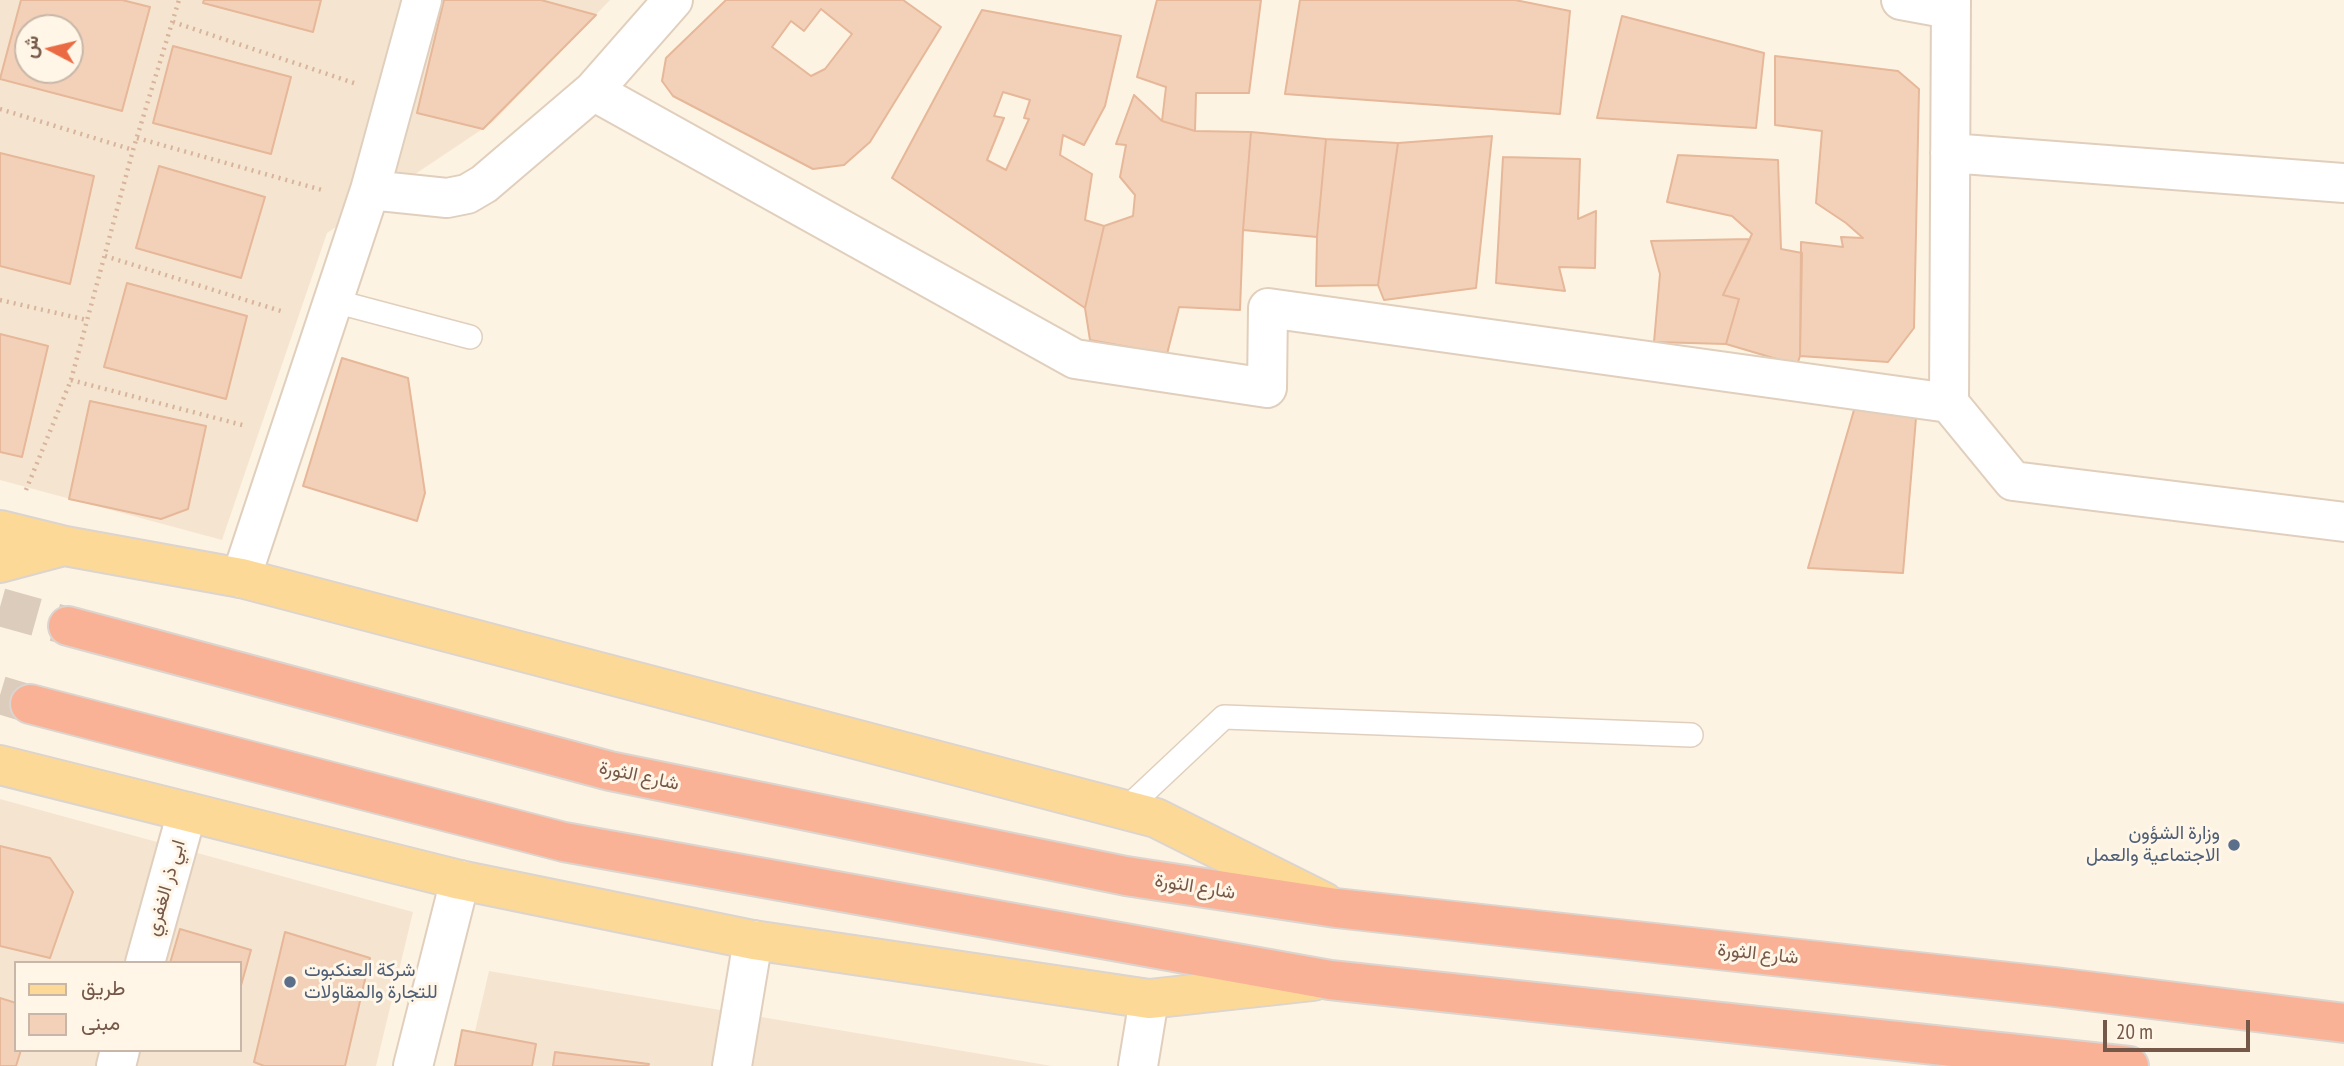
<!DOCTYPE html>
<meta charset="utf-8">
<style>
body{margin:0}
#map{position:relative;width:2344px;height:1066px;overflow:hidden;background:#fdf3e2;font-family:"PT Sans Narrow",Vazirmatn,sans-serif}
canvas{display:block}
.legend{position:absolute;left:14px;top:961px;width:228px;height:91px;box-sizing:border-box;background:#fff6e8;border:2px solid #c8b7a8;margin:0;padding:9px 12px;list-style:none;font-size:21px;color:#755848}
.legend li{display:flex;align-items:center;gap:14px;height:35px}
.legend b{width:35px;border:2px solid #c8b7a8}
.north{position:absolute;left:14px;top:14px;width:70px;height:70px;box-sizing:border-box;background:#fff6e8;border:2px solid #c8b7a8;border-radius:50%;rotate:277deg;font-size:19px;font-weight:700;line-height:28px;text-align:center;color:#755848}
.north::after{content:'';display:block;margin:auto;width:24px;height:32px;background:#ea6b43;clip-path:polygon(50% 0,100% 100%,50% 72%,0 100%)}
.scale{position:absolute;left:2103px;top:1020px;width:147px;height:32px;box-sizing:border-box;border:4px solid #755848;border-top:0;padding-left:9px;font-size:21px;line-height:24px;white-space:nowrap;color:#755848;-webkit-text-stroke:5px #fff6e8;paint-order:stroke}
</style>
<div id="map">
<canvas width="2344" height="1066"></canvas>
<ul class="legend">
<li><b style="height:9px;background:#fdd998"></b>طريق</li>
<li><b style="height:19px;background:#f3d1b9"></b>مبنى</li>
</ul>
<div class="north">ش</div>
<div class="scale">20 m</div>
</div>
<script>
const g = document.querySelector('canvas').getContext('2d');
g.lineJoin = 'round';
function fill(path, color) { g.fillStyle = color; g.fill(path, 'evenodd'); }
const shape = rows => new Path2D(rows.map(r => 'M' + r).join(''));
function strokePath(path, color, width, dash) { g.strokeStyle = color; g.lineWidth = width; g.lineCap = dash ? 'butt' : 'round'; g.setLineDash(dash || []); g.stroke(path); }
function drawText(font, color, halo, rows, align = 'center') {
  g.font = font + ' "PT Sans Narrow",Vazirmatn,sans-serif'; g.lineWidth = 6; g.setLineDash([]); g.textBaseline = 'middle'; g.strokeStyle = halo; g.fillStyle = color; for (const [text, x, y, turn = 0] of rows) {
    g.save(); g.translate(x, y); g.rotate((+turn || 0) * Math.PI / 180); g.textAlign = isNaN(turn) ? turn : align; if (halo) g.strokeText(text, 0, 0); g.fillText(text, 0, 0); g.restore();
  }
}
fill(shape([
 [0,0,610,0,493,122,327,233,222,540,0,480],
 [28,28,70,28,70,70,28,70],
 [0,799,413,912,376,1066,0,1066],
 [16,963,240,963,240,1050,16,1050],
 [489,971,1052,1066,467,1066]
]), '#f5e5d0');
const building = shape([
 [21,0,122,0,150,7,122,111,0,79,21,0],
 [28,28,70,28,70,70,28,70,28,28],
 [204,0,321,0,313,32,203,3,204,0],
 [444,0,541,0,596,15,483,129,417,113,444,0],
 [726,0,903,0,941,27,870,142,844,165,813,169,673,96,662,81,666,58,726,0],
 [821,9,852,34,825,69,811,76,772,47,791,21,804,31,821,9],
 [1157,0,1261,0,1249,93,1196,93,1195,131,1162,121,1166,87,1137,77,1157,0],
 [1300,0,1515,0,1570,11,1560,114,1285,94,1300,0],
 [982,10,1121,36,1105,106,1084,145,1063,135,1060,155,1092,174,1085,220,1104,226,1085,308,892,178,982,10],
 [1003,92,1030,100,1024,118,1029,119,1006,170,987,160,1004,118,994,116,1003,92],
 [1622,16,1764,53,1756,128,1597,118,1622,16],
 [173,46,291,77,271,154,153,123,173,46],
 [1775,56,1898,71,1919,89,1914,328,1888,362,1800,356,1801,242,1843,247,1841,237,1863,238,1846,223,1816,203,1822,131,1775,125,1775,56],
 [1134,95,1162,121,1195,131,1251,132,1243,230,1240,310,1179,307,1167,354,1090,340,1085,308,1104,226,1133,216,1135,195,1120,177,1126,145,1116,144,1134,95],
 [1251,132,1326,139,1317,237,1243,230,1251,132],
 [1492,136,1476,288,1384,300,1378,285,1398,143,1492,136],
 [1326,139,1398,143,1378,285,1316,286,1317,237,1326,139],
 [0,153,94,176,70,284,0,266,0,153],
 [1678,155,1778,160,1781,249,1802,253,1800,356,1797,365,1726,344,1739,299,1723,295,1752,234,1732,216,1667,202,1678,155],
 [1503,157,1580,159,1578,219,1596,211,1595,268,1559,267,1565,291,1496,283,1503,157],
 [159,166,265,197,241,278,136,248,159,166],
 [1750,239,1723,295,1739,299,1726,344,1654,342,1660,274,1651,241,1750,239],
 [127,283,247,316,226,399,104,367,127,283],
 [0,334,48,346,22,457,0,452,0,334],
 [342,358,408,378,425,493,417,521,303,486,342,358],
 [90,401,206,426,188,509,161,519,69,499,90,401],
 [1871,405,1916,418,1903,573,1808,568,1854,410,1871,405],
 [0,846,50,858,73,892,50,958,0,946,0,846],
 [180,929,251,950,240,989,240,963,170,963,180,929],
 [285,932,370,958,345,1066,264,1066,254,1062,285,932],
 [0,998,16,1003,16,1050,21,1050,16,1066,0,1066,0,998],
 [462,1030,536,1044,532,1066,455,1066,462,1030],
 [555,1052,649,1064,648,1066,553,1066,555,1052]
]);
fill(building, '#f3d1b9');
strokePath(building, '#e6b798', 2);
strokePath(shape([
 [0,607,68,626],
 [0,695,30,704]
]), '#dbccbc', 38, [38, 19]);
const lane = shape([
 [334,301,470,337],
 [1125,810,1224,717,1691,735]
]);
const street = shape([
 [1901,0,1950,9],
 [1951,0,1949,403,2013,481,2344,522],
 [593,91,1075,359,1267,388,1268,308,1949,403],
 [1950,153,2344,183],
 [370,190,447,198,467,194,484,184,593,91,673,0],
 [241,578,370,190,422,0],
 [145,963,187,812],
 [116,1066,120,1050],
 [413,1066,460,880],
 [732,1066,753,940],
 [1138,1066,1149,999]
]);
const primary = shape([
 [0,530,65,546,241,578,1156,818,1324,902],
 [0,563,60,547],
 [0,765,460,880,753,940,1149,999,1313,981]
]);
const highway = shape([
 [68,626,610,771,1126,876,1336,908,2055,987,2344,1023],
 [30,704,564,842,1330,980,2129,1066]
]);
strokePath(lane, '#e1cfbd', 26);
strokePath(street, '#e1cfbd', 42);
strokePath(primary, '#dbd4cf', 42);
strokePath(highway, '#dbd4cf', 42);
strokePath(shape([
 [173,22,354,83],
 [0,109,133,150],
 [137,138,322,190],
 [105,256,284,312],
 [0,300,87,320],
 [71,380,246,426],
 [26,490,71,380,133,150,179,0]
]), '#d8b49c', 4.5, [2, 5]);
strokePath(lane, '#fff', 23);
strokePath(street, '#fff', 38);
strokePath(primary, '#fdd998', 38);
strokePath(highway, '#f9b296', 38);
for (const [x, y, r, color] of [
 [2234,845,7,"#5c6f8a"],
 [290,982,7,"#5c6f8a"]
]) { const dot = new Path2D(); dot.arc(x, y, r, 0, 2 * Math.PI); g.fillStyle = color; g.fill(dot); strokePath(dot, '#fff6e8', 2.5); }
drawText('19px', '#755848', '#fff6e8', [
 ["شارع الثورة",639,776,12],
 ["شارع الثورة",1195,887,9],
 ["ابي ذر الغفري",166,888,-74],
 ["شارع الثورة",1758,954,6]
]);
drawText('19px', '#4e5e75', '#fff6e8', [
 ["وزارة الشؤون",2220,834],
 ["الاجتماعية والعمل",2220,856],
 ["شركة العنكبوت",304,971,"left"],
 ["للتجارة والمقاولات",304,993,"left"]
], 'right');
</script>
